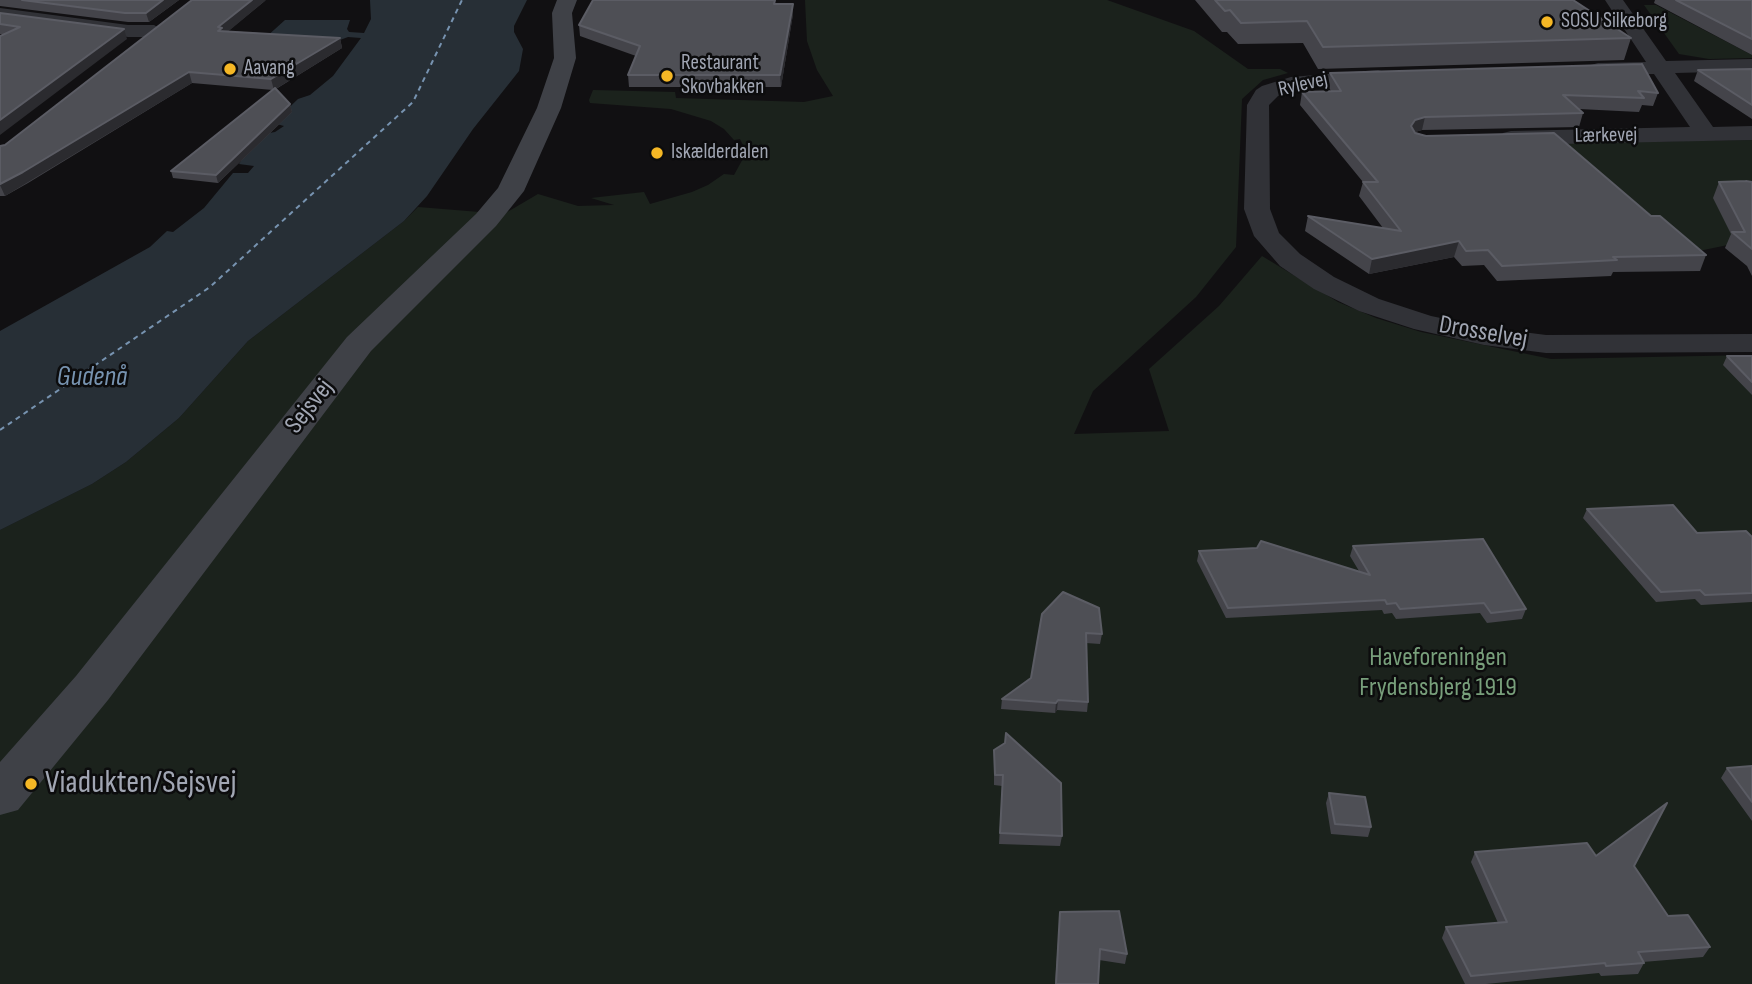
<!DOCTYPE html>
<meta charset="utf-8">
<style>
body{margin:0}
canvas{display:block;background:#111012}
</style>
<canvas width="1752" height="984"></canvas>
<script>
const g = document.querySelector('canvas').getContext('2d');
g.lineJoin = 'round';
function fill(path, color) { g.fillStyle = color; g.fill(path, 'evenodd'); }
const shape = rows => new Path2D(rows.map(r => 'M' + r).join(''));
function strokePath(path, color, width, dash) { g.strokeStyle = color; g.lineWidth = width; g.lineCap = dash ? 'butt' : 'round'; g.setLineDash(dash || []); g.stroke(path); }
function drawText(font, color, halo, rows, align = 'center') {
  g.font = font + ' "Sofia Sans Condensed",sans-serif'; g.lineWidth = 5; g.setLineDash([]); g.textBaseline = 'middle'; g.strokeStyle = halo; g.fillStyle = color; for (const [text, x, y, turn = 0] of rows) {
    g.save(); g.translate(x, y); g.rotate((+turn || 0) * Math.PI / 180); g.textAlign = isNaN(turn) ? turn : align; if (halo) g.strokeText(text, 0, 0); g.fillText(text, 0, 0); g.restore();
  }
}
fill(shape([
 [805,0,1107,0,1194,31,1248,69,1280,69,1288,73,1263,80,1242,99,1236,247,1196,297,1093,391,1074,434,1169,431,1149,369,1219,306,1262,256,1338,302,1376,318,1421,332,1551,359,1752,355,1752,984,0,984,0,530,92,484,126,462,179,418,248,341,404,221,418,207,504,214,538,194,578,206,614,205,591,198,644,192,650,204,692,192,708,185,724,174,734,175,745,155,744,147,740,139,734,140,724,129,711,121,671,109,590,103,589,100,593,90,675,92,676,98,804,102,833,96,817,70,807,41],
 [1644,5,1656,5,1752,55,1752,58,1709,59,1679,54],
 [1752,140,1752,240,1684,254,1559,143]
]), '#1b221c');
fill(shape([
 [370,0,527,0,514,26,514,32,523,49,519,71,473,129,427,196,404,221,248,341,179,418,126,462,92,484,0,530,0,331,150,247,167,231,173,232,204,208,233,173,248,173,254,166,239,164,258,135,275,132,284,126,273,123,298,99,310,95,333,76,361,38,348,37,332,43,265,38,285,20,350,20,347,29,349,32,364,33,371,19]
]), '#272f36');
strokePath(shape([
 [0,430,210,287,413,102,462,0]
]), '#7793b0', 2, [5, 4.5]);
fill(shape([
 [1605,0,1623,0,1666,61,1752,59,1752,71,1675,73,1713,127,1752,126,1752,140,1511,145,1503,143,1500,138,1503,133,1511,131,1690,127,1654,74,1598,75,1591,73,1588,69,1591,65,1598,63,1646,62,1605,0],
 [0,8,128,25,154,25,164,31,154,37,128,37,0,20,0,8],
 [1378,70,1385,72,1388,76,1385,80,1301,87,1278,96,1269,105,1270,209,1279,233,1300,254,1334,277,1379,299,1431,316,1484,327,1546,335,1752,334,1752,352,1546,353,1484,345,1414,329,1359,311,1314,289,1280,266,1254,236,1244,209,1247,105,1256,90,1262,86,1291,77,1378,70]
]), '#313237');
fill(shape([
 [557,0,577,0,572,13,576,58,561,108,524,191,496,226,371,351,108,700,18,810,0,815,0,762,76,676,347,337,476,214,498,188,537,108,554,58,552,13,557,0]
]), '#3f4147');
fill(shape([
 [0,0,179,0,149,22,128,22,0,6],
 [266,0,228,31,340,38,342,48,276,89,290,104,292,112,218,183,173,178,171,171,273,90,192,83,28,183,5,196,0,196,0,146,5,145],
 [1195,0,1573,0,1631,38,1624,60,1318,69,1303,43,1238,44,1227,32,1222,32],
 [1655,0,1752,0,1752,55,1654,3],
 [776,4,793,14,781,87,629,87,628,75,636,56,580,36,579,25],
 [0,13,127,39,0,34],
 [1752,69,1752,119,1694,81,1698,70],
 [1330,73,1658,93,1653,106,1642,105,1639,112,1579,109,1583,113,1579,127,1422,130,1415,132,1651,216,1706,255,1700,271,1613,272,1611,276,1497,281,1484,265,1462,266,1454,257,1369,274,1305,231,1308,216,1383,228,1359,196,1363,182,1300,105,1302,92,1331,91,1328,86],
 [1719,182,1752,182,1752,276,1747,266,1725,248,1731,234,1713,198],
 [1727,356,1752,356,1752,395,1723,365],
 [1587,509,1697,533,1752,537,1752,602,1701,605,1695,599,1656,602,1583,518],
 [1353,546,1526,609,1522,619,1487,623,1480,613,1396,619,1392,613,1384,614,1382,610,1226,618,1197,561,1199,551,1359,571,1350,556],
 [1042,614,1102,634,1100,644,1086,643,1088,702,1087,712,1057,710,1055,713,1001,709,1002,699,1031,678],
 [994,750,1062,836,1060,846,999,844,1002,786,994,785],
 [1752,766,1752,821,1721,778,1727,768],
 [1329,793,1371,827,1368,837,1331,834,1326,803],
 [1475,852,1596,856,1668,916,1710,947,1703,957,1643,962,1644,963,1638,974,1601,976,1599,973,1486,984,1465,984,1442,938,1446,927,1498,923,1471,862],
 [1060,912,1127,954,1125,964,1099,960,1098,984,1055,984]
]), '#44444a');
fill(shape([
 [163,0,179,0,149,22,146,13],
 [252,0,266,0,224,35,221,40,218,27],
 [793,4,793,14,781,87,780,75],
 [124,29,127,39,0,135,0,120],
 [340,38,342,48,274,90,271,79],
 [189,72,192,83,5,196,0,185],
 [290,104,292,112,218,183,216,175],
 [1425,117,1422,130,1412,133,1411,126,1415,120],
 [1459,241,1454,257,1369,274,1372,259],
 [1058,700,1057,710,1055,713,1056,703]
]), '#2b2b2f');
const building = shape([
 [22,0,163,0,146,13,125,13,22,0],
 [192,0,252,0,218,27,222,28,218,31,340,38,271,79,189,72,23,172,0,184,0,146,5,145,192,0],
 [593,0,775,0,774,4,793,4,780,75,628,75,640,46,579,25,593,0],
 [1215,0,1573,0,1631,38,1323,47,1307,21,1241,23,1230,10,1225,11,1215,0],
 [1676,0,1752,0,1752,39,1676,0],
 [0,13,124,29,0,120,0,36,20,27,0,24,0,13],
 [1642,64,1658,93,1638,91,1644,98,1563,95,1583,113,1425,117,1415,120,1411,126,1415,133,1426,136,1554,133,1651,216,1660,216,1706,255,1613,257,1617,260,1502,266,1488,250,1466,251,1459,241,1372,259,1308,216,1401,231,1363,182,1378,182,1302,92,1341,91,1330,73,1642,64],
 [1752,69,1752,105,1698,70,1752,69],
 [275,88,290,104,216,175,171,171,275,88],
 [1746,181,1752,182,1752,249,1732,232,1745,232,1719,182,1746,181],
 [1727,356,1752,356,1752,382,1727,356],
 [1673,505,1697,533,1746,531,1752,537,1752,593,1705,595,1700,590,1661,592,1587,509,1673,505],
 [1483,539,1526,609,1491,613,1484,603,1400,609,1396,603,1387,604,1385,600,1228,608,1199,551,1257,548,1261,541,1370,575,1353,546,1483,539],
 [1063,592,1099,608,1102,634,1086,633,1088,702,1058,700,1056,703,1002,699,1031,678,1042,614,1063,592],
 [1006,733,1061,783,1062,836,1000,833,1003,775,995,775,994,750,1005,743,1006,733],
 [1752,766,1752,802,1727,768,1752,766],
 [1329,793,1365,797,1371,827,1335,824,1329,793],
 [1667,803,1634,866,1668,916,1688,915,1710,947,1638,952,1644,963,1606,966,1605,963,1471,976,1446,927,1507,922,1475,852,1587,843,1596,856,1667,803],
 [1119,911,1127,954,1100,949,1098,984,1056,984,1060,912,1119,911]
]);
fill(building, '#4e4f55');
strokePath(building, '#5b5c64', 2);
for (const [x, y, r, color] of [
 [1547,22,7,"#f5b725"],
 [230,69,7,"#f5b725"],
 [667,76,7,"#f5b725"],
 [657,153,7,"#f5b725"],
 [31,784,7,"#f5b725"]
]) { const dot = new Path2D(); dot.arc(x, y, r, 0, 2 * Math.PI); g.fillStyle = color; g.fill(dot); strokePath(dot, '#0c0c0d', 2.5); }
drawText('21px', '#a1a6b3', '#0c0c0d', [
 ["SOSU Silkeborg",1561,22],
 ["Restaurant",681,64],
 ["Skovbakken",681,88],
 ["Aavang",244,69],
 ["Iskælderdalen",671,153]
], 'left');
drawText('21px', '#a1a6b3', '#0c0c0d', [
 ["Rylevej",1303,85,-13],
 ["Lærkevej",1606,136,-1]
]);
drawText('26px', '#a1a6b3', '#0c0c0d', [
 ["Drosselvej",1483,333,10],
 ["Sejsvej",310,407,-52]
]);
drawText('26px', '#789f7b', '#0c0c0d', [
 ["Haveforeningen",1438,658],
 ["Frydensbjerg 1919",1438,688]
]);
drawText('italic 28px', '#7793b0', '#0c0c0d', [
 ["Gudenå",92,378]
]);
drawText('32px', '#a1a6b3', '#0c0c0d', [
 ["Viadukten/Sejsvej",45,784]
], 'left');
</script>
